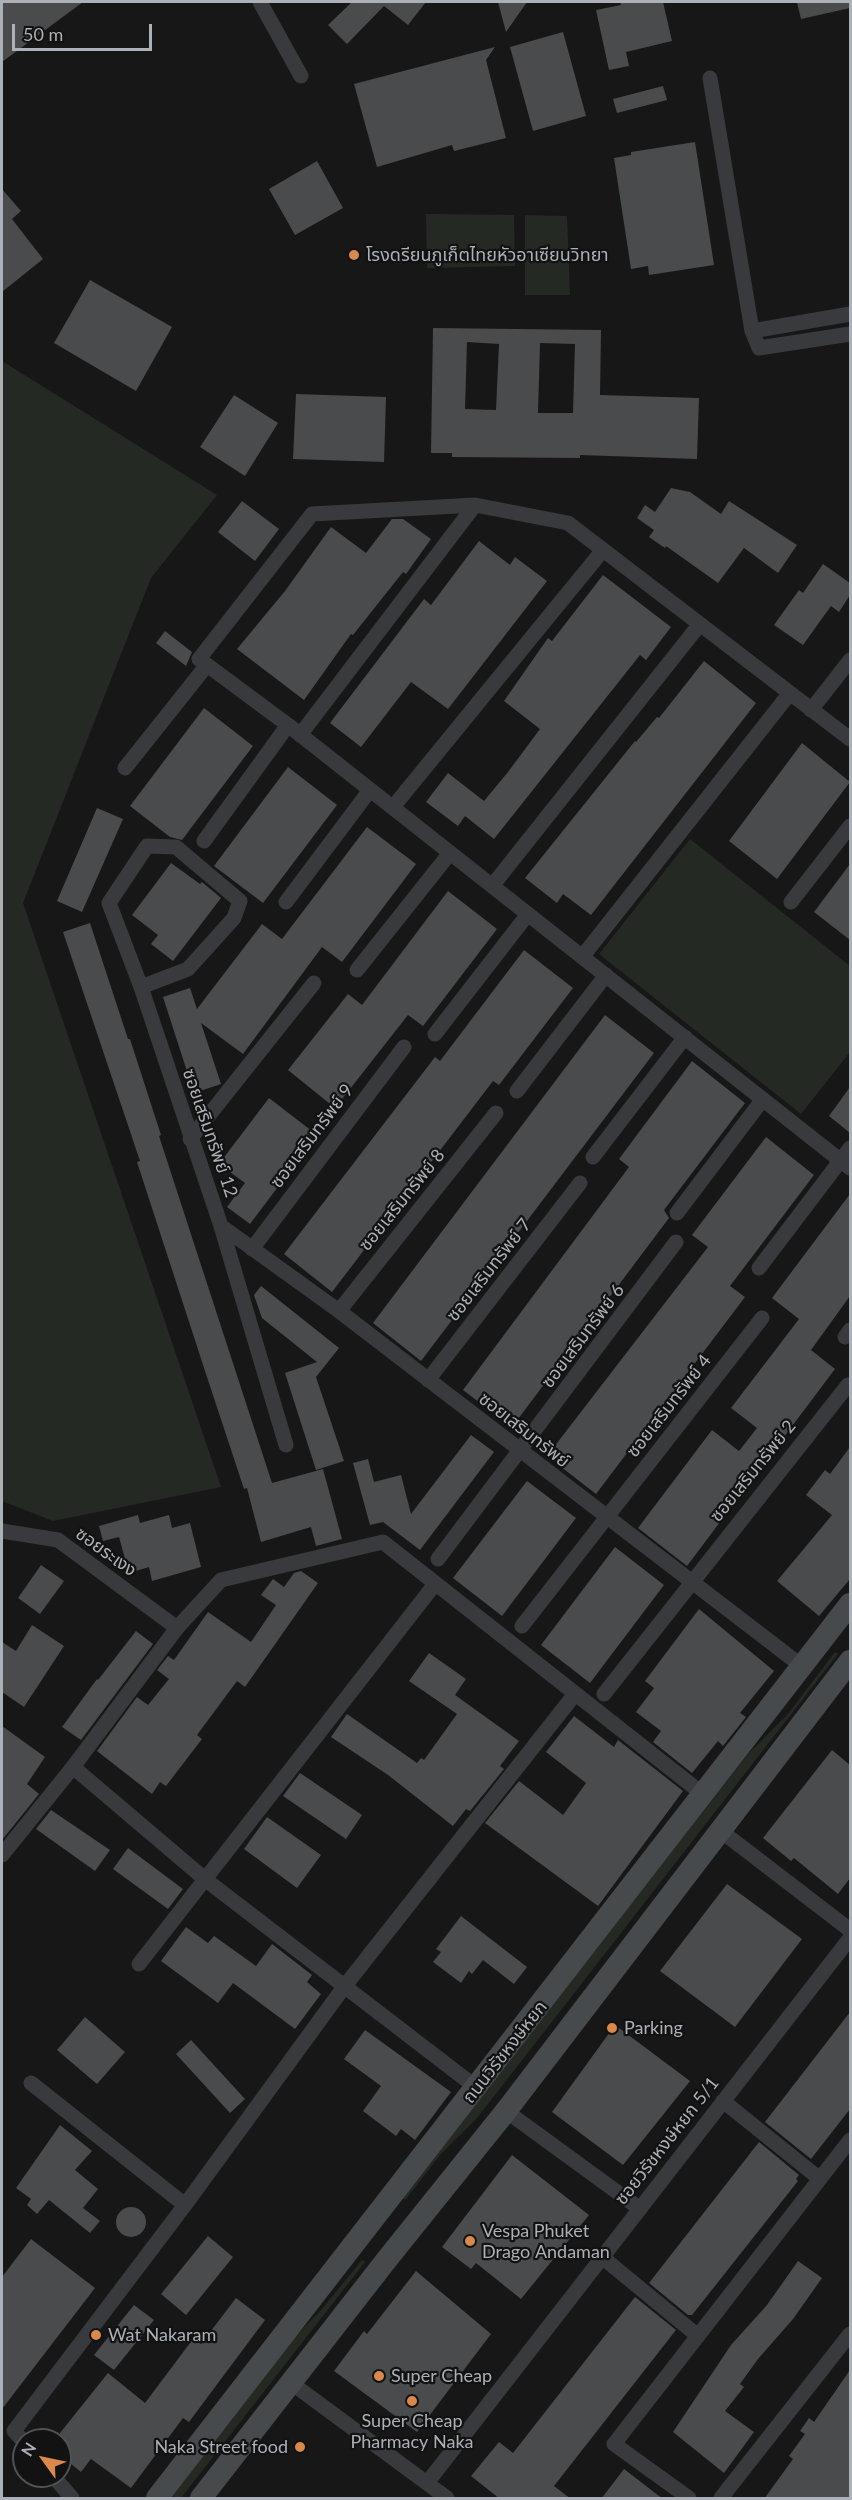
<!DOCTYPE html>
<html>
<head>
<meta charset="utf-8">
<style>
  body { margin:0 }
  #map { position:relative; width:852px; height:2500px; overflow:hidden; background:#171718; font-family:Lato,sans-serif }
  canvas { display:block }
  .frame { position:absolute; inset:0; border:3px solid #abb1b7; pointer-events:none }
  .north { position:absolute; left:12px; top:2428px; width:60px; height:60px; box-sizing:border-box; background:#121213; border:2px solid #4f5255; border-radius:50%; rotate:303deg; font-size:16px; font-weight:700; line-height:24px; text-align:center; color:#abb1b7 }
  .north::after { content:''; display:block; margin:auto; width:21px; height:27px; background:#da894d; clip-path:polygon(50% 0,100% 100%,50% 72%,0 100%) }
  .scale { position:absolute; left:12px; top:24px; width:140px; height:27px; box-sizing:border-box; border:3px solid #abb1b7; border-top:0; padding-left:8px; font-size:18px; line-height:21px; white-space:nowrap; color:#abb1b7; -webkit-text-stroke:4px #121213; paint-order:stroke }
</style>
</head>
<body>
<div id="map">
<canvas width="852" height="2500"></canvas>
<div class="frame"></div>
<div class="north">N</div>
<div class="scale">50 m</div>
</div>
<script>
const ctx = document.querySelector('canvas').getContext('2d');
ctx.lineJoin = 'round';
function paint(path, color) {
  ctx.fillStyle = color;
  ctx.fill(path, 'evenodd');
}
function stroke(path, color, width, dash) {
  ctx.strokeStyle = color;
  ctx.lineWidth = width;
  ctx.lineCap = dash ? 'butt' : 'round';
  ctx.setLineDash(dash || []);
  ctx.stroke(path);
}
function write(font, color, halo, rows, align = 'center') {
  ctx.font = font + ' Lato,"Noto Sans Thai",sans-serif';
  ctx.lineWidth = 4.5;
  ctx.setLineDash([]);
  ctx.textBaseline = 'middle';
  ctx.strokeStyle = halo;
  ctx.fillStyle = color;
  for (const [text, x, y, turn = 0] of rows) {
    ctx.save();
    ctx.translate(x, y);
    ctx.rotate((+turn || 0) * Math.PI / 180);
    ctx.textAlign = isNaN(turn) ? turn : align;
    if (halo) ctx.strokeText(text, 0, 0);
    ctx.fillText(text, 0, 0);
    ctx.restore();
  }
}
paint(new Path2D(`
  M426,214L514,215L515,266L427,268Z
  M525,215L567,216L570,295H525Z
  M2,361L217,495L151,578L23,903L221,1487L53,1521L2,1501Z
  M690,839L850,966V1052L801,1114L599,954Z
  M835,1652L838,1654L477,2118L440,2155L405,2200L402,2197L749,1753L788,1714Z
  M362,2260L365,2262L181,2498H168L290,2342L322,2309Z`), '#242a23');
paint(new Path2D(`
  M2,2H83L2,62Z
  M352,2H426L408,25L384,6L347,44L328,25Z
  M498,2H527L506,32Z
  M620,2H663L672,41L626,52L629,66L609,70L596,10L621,5Z
  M797,2H850V8L801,19Z
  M563,32L586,116L533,131L510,47Z
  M495,47L486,60L506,138L454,151L452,145L377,167L354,84Z
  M663,86L667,100L617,113L613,99Z
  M695,142L714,265L649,275L648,266L631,269L614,158L631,155V152Z
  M317,161L343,208L295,235L269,189Z
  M2,189L21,211L12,219L43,259L2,292Z
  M90,280L172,327L136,391L54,343Z
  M433,328L601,330L600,395L699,398L697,459L580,455V458L452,457V453H431ZM467,342L499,344L496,410L465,409ZM540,343L575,344L573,413H538Z
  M296,394L386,397L384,462L293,459Z
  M234,395L278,423L245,476L200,447Z
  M671,488L690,492L721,514L729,501L797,545L778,573L744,548L718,583L666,546L665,548L649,537L654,530L637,518L645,505L655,512Z
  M242,501L279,529L255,561L218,532Z
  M392,519H403L431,539L406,574L403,572L353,635L351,634L304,700L237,649L285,591L331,527L366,553Z
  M479,541L510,565L515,557L547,581L448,709L411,682L361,747L330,723L424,599L431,605Z
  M823,564L850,583V595L839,612L831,606L803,645L774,625L799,590L803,593Z
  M603,575L671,627L646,660L640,655L494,839L465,816L458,826L426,802L448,773L484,801L508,772L540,729L504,701L548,638L552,641Z
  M165,631L192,652L186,666L156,643Z
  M704,661L756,703L591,915L563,894L557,903L525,878L635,741L636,742L657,717L659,718Z
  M204,708L253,746L182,840L170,837L130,806Z
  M802,743L850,782L777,879L729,841Z
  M288,767L337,805L263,903L214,866Z
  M97,808L123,819L82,912L57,901Z
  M367,827L416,864L342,962L322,947L243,1054L201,1023L221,1084L194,1093L163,997L190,988L197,1009L262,924L282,939Z
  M171,863L200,884L202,882L221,898L173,961L151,944L158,935L132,915Z
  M850,864V940L814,912Z
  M448,891L497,929L423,1026L408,1015L335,1108L288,1070L348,994L362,1005Z
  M90,923L128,1039H130L161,1135L159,1136L272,1483L323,1469L342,1539L316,1546L311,1527L261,1542L247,1488L244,1489L206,1374L137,1162L140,1161L63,932Z
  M524,950L573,988L499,1085L493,1081L332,1292L284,1254L435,1057L440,1061Z
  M605,1015L654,1053L421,1361L373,1323Z
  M692,1061L745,1103L664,1210L669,1218L512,1427L463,1390L629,1167L619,1159Z
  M850,1087V1133L829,1116Z
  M269,1098L317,1135L250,1224L227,1207L245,1183L219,1164Z
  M766,1137L814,1175L730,1286L745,1297L596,1494L547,1456L708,1247L692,1235Z
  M850,1194V1296L811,1350L835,1369L687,1566L638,1528L712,1430L739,1451L757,1428L731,1408L799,1319L772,1298Z
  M261,1286L339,1348L316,1377L344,1461L316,1470L285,1373L317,1362L262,1318L254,1295Z
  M471,1435L494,1452L420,1550L383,1522L370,1525L353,1463L368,1459L374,1482L401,1475L411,1514Z
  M850,1447V1579L819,1616L777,1581L832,1515L806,1495L825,1470L830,1474Z
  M527,1481L576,1518L502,1616L453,1578Z
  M138,1515L140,1523L169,1515L172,1528L190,1523L201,1567L152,1581L149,1567L129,1573L119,1537L103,1541L99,1526Z
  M615,1547L664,1585L590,1683L541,1645Z
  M41,1565L64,1581L40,1614L18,1598Z
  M301,1571L318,1583L245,1687L237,1681L197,1735L202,1739L166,1786L160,1782L152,1794L97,1751L137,1697L148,1705L169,1679L157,1670L168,1656L174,1660L208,1612L251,1642L276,1605L261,1595L273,1579L284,1587L294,1573Z
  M699,1609L774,1671L740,1713L746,1717L723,1746L718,1741L692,1773L653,1742L661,1731L636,1712L654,1688L645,1681Z
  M32,1625L64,1646L24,1707L2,1692V1642L16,1651Z
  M136,1631L153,1644L81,1740L62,1727L97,1679L98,1680Z
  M429,1653L466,1679L455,1695L519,1741L500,1766L504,1769L470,1811L466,1809L453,1826L388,1775L331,1737L347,1714L417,1763L421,1758L424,1760L457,1714L409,1681Z
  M574,1716L614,1747L618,1740L683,1791L598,1906L485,1823L519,1781L563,1815L586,1783L546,1752Z
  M2,1726L45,1757L27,1784L39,1794L2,1840Z
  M832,1750L850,1765V1878L838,1894L794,1858L791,1861L763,1838Z
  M300,1773L362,1815L346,1839L283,1796Z
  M51,1810L110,1850L95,1871L36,1829Z
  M267,1817L321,1855L297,1888L244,1849Z
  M128,1848L183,1889L168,1909L113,1869Z
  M727,1884L802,1939L735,2027L660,1971Z
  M461,1916L527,1967L514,1984L483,1960L472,1974L469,1971L461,1983L433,1962L441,1952L436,1949Z
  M186,1927L208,1943L214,1936L256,1966L272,1944L312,1975L307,1982L321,1994L295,2029L233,1983L218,2003L161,1961Z
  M850,2012V2109L811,2159L765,2122Z
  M85,2017L125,2052L97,2084L57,2050Z
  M615,2025L690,2081L623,2165L552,2112Z
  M365,2030L451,2092L415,2140L401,2129L396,2136L363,2111L381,2086L344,2059Z
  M191,2040L245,2099L230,2113L176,2054Z
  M60,2125L92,2151L75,2170L98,2189L83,2208L100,2221L90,2233L49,2200L37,2214L27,2205L31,2199L16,2188Z
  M759,2142L799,2175L796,2179L798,2181L692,2315H688L649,2283Z
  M512,2155L589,2215L521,2299L476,2263L471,2269L442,2247Z
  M116 2222a15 15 0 1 1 30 0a15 15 0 1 1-30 0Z
  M208,2236L233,2257L186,2315L161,2294Z
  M31,2239L95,2288L2,2409V2277Z
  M798,2261L822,2278L793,2319L758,2359L740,2384L744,2387L725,2411L754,2432L724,2473L673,2432L731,2345L767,2305Z
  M416,2271L491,2334L417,2432L334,2371L364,2331L367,2334Z
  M635,2297L676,2330L554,2486L571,2499H500L471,2476L499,2442L513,2453Z
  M236,2298L265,2320L189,2422L183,2418L131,2488L91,2459L81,2472L60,2455V2433L108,2373L145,2403L193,2339L201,2344Z
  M134,2305L154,2320L114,2370L94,2355Z
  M850,2370V2499H764L793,2459L789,2456L805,2434L800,2431L809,2418L814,2422Z
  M624,2469L663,2499H601Z`), '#494b4d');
stroke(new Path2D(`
  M260,2L301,76
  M710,78L752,331L759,348L850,334
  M752,331L850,314
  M811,710L850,660
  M300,735L475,505
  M850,739L568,523L475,505L312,514L199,659L288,725L850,1168
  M125,768L207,665
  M393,807L603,550
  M204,841L288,725
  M492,886L700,624
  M286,902L370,790
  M791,902L850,826
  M582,957L790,693
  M357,970L450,853
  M141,987L188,969L234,918L240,901L176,847L147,846L109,903L141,987L221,1226L286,1445
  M435,1034L528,914
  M517,1091L606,975
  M190,1139L314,983
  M593,1157L685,1037
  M677,1213L763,1099
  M221,1226L339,1311L803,1667
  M252,1249L404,1047
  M759,1268L850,1148
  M339,1311L496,1113
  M845,1337L850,1330
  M428,1380L580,1183
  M2,1531L58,1540L177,1628
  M438,1559L676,1242
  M522,1626L762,1318
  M604,1694L848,1385
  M73,1767L206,1880L477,2088
  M721,1831L850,1930
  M2,1855L73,1767L177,1628L221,1580L383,1542L704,1795
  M139,1964L435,1584
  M31,2083L185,2205
  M723,2101L820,2179
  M506,2111L639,2208
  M602,2257L698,2336
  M290,2382L447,2498
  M24,2442L14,2431L185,2205L344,1987L575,1694
  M53,2476L72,2498
  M427,2483L850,1938
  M689,2498L614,2444L850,2140
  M721,2498L850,2334`), '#383a3d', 15);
stroke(new Path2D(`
  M157,2498L850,1604
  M201,2498L388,2258L506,2111L850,1661`), '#474a4d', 22);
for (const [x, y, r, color] of [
  [354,255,6,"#da894d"],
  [612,2028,6,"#da894d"],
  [470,2241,6,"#da894d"],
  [96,2335,6,"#da894d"],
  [379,2376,6,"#da894d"],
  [412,2401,6,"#da894d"],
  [300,2447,6,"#da894d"]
]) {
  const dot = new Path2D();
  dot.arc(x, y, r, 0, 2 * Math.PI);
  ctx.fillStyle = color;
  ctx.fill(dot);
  stroke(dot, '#121213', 2);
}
write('18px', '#abb1b7', '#121213', [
  ["โรงดรียนภูเก็ตไทยหัวอาเซียนวิทยา",366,255],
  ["Parking",624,2028],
  ["Vespa Phuket",482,2231],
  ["Drago Andaman",482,2252],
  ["Wat Nakaram",108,2335],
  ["Super Cheap",391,2376],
  ["Super Cheap",412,2421,"center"],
  ["Pharmacy Naka",412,2442,"center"],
  ["Naka Street food",288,2447,"right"]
], 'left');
write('18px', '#abb1b7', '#121213', [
  ["ซอยเสริมทรัพย์ 12",210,1133,71],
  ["ซอยเสริมทรัพย์ 9",312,1136,-53],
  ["ซอยเสริมทรัพย์ 8",402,1200,-51],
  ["ซอยเสริมทรัพย์ 7",489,1270,-52],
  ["ซอยเสริมทรัพย์ 6",583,1336,-53],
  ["ซอยเสริมทรัพย์ 4",669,1406,-52],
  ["ซอยเสริมทรัพย์",524,1430,38],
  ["ซอยเสริมทรัพย์ 2",753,1471,-51],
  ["ซอยระเงง",106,1552,36],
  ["ถนนวิรัชหงษ์หยก",505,2052,-52],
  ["ซอยวิรัชหงษ์หยก 5/1",667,2141,-52]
]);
</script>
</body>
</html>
